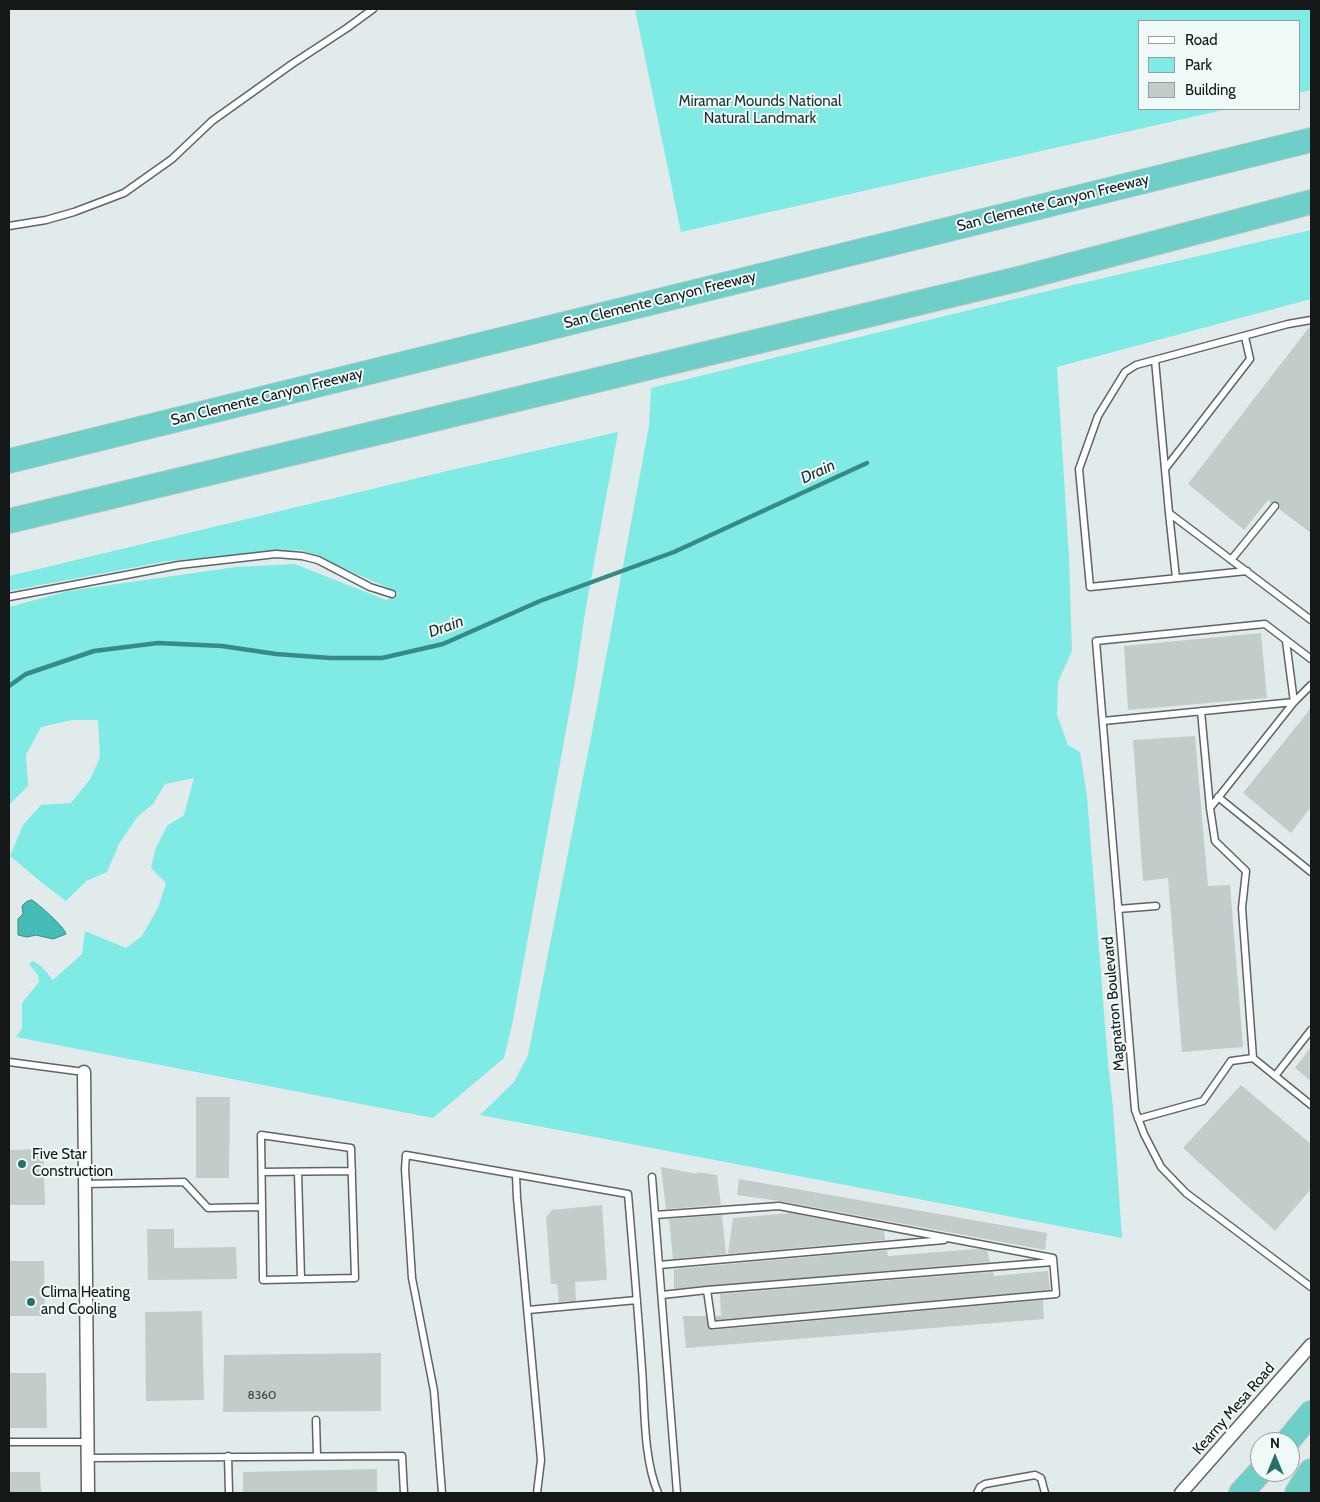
<!DOCTYPE html>
<html>
<head>
<meta charset="utf-8">
<style>
  body { margin:0 }
  #map { position:relative; width:1320px; height:1502px; overflow:hidden; background:#e1ebeb; font-family:Cabin,sans-serif }
  canvas { display:block }
  .frame { position:absolute; inset:0; border:10px solid #141818; pointer-events:none }
  .legend { position:absolute; left:1138px; top:20px; width:162px; height:90px; box-sizing:border-box; background:#eef9f8; border:1px solid #979f9e; margin:0; padding:6px 9px; list-style:none; font-size:15px; color:#141818 }
  .legend li { display:flex; align-items:center; gap:10px; height:25px }
  .legend b { width:25px; border:1px solid #979f9e }
  .north { position:absolute; left:1250px; top:1432px; width:50px; height:50px; box-sizing:border-box; background:#eef9f8; border:1px solid #979f9e; border-radius:50%; rotate:0deg; font-size:14px; font-weight:700; line-height:20px; text-align:center; color:#141818 }
  .north::after { content:''; display:block; margin:auto; width:18px; height:22px; background:#27716d; clip-path:polygon(50% 0,100% 100%,50% 72%,0 100%) }
</style>
</head>
<body>
<div id="map">
<canvas width="1320" height="1502"></canvas>
<div class="frame"></div>
<ul class="legend">
<li><b style="height:6px;background:#fff"></b>Road</li>
<li><b style="height:14px;background:#80eae4"></b>Park</li>
<li><b style="height:14px;background:#c2cccb"></b>Building</li>
</ul>
<div class="north">N</div>
</div>
<script>
const ctx = document.querySelector('canvas').getContext('2d');
ctx.lineJoin = 'round';
function paint(path, color) {
  ctx.fillStyle = color;
  ctx.fill(path, 'evenodd');
}
function stroke(path, color, width, dash) {
  ctx.strokeStyle = color;
  ctx.lineWidth = width;
  ctx.lineCap = dash ? 'butt' : 'round';
  ctx.setLineDash(dash || []);
  ctx.stroke(path);
}
function write(font, color, halo, rows, align = 'center') {
  ctx.font = font + ' Cabin,sans-serif';
  ctx.lineWidth = 4;
  ctx.setLineDash([]);
  ctx.textBaseline = 'middle';
  ctx.strokeStyle = halo;
  ctx.fillStyle = color;
  for (const [text, x, y, turn = 0] of rows) {
    ctx.save();
    ctx.translate(x, y);
    ctx.rotate((+turn || 0) * Math.PI / 180);
    ctx.textAlign = isNaN(turn) ? turn : align;
    if (halo) ctx.strokeText(text, 0, 0);
    ctx.fillText(text, 0, 0);
    ctx.restore();
  }
}
paint(new Path2D(`
  M635,9H1311V90L1299,93V21H1139V109H1228L681,232Z
  M1311,230V299L1057,367L1069,557L1072,651L1058,682L1057,715L1068,745L1080,752L1087,796L1108,1063L1113,1107L1122,1238L480,1115L514,1082L528,1055L594,722L649,426L651,388L1039,293Z
  M618,432L585,613L575,681L512,1025L504,1058L433,1118L16,1037L22,1029V1003L39,982L38,975L29,964L33,961L41,966L53,980L82,954L85,931L126,948L142,936L158,908L166,883L151,868L155,850L167,826L184,815L194,778L165,784L153,804L138,816L119,844L107,872L86,881L66,901L41,882L10,856L23,825L41,805L71,803L91,778L100,757L98,720H72L41,727L26,755L28,786L9,805V607L68,591L236,567L295,564L386,600L399,594L384,586L301,550L168,561L9,591V576L443,472Z`), '#80eae4');
const water = new Path2D(`
  M32,900C38,904 64,926 66,934L53,939L36,935L27,937L18,935V919L23,914L22,906L26,902Z`);
paint(water, '#46bcb6');
stroke(water, '#378b87', 1);
stroke(new Path2D(`
  M9,686L26,674L94,651L158,643L222,646L276,654L330,658H382L443,644L540,601L674,552L867,463`), '#378b87', 4.5);
paint(new Path2D(`
  M1311,325V533L1279,509L1280,505L1278,502L1271,503L1268,500L1244,530L1188,484Z
  M1261,633L1267,698L1128,710L1124,646Z
  M1311,708V807L1291,833L1243,793Z
  M1195,736L1208,886L1230,885L1243,1047L1182,1052L1168,878L1143,881L1133,740Z
  M1311,1047V1081L1295,1068Z
  M1241,1085L1311,1144V1189L1275,1231L1183,1148Z
  M196,1097H230L229,1178H196Z
  M43,1149L45,1205H9V1150Z
  M661,1167L697,1174V1172L717,1175L721,1205L666,1209Z
  M739,1179L1047,1233L1045,1250L780,1201L737,1195Z
  M602,1205L607,1280L575,1282L576,1301L559,1302L557,1284H551L546,1217L552,1210Z
  M791,1213L884,1231L885,1240L728,1254L733,1218Z
  M722,1215L726,1254L673,1259L669,1219Z
  M147,1229H174V1248L236,1247L237,1279L148,1280Z
  M976,1249L987,1250L990,1262L674,1289V1269L887,1250L888,1256Z
  M9,1261H44L45,1316H9Z
  M1048,1271L1050,1290L716,1320V1316H721L720,1294L993,1272L994,1276Z
  M1043,1300L1044,1319L686,1348L683,1316H706L708,1328L712,1330Z
  M202,1311L204,1400L146,1401L145,1312Z
  M381,1353V1411L223,1412L224,1355Z
  M9,1373H46L47,1428H9Z
  M377,1469V1493H243V1472Z
  M9,1472H40L41,1493H9Z`), '#c2cccb');
const lane = new Path2D(`
  M9,226L46,220L74,212L124,193L172,159L212,121L292,64L347,28L373,9
  M1155,360L1169,513L1311,620
  M1165,469L1250,359L1245,337
  M1169,513L1176,578
  M1231,560L1275,506
  M1247,571L1090,587L1079,469L1098,416L1125,372L1136,365L1288,324L1311,320
  M9,597L179,565L276,554L302,556L318,560L370,587L392,594
  M1311,659L1265,624L1096,641L1135,1110L1144,1134L1161,1167L1186,1193L1311,1287
  M1201,711L1210,808L1215,841L1246,871L1242,908L1253,1058L1311,1105
  M1103,721L1294,702L1286,641
  M1218,797L1311,872
  M1210,808L1294,702L1311,685
  M1118,909L1156,906
  M9,1062L84,1072
  M1275,1076L1311,1030
  M1138,1119L1203,1101L1231,1061L1253,1058
  M262,1172L352,1171
  M298,1172L301,1279
  M516,1175L517,1198L541,1460L537,1493
  M652,1177L677,1493
  M85,1184L184,1182L208,1208L262,1207L263,1280L355,1278L351,1148L261,1135L262,1207
  M655,1215L779,1206L1053,1258L1056,1294L712,1325L707,1290L662,1295
  M659,1265L944,1240
  M707,1290L1053,1262
  M528,1310L637,1300
  M316,1420L317,1456
  M9,1442H87
  M228,1456L229,1493
  M88,1458L402,1456L404,1493
  M442,1493L434,1391L412,1278L405,1169L406,1155L628,1194C633,1253 638,1311 642,1369C645,1408 643,1457 658,1493
  M977,1493L980,1487L985,1484L1035,1475L1041,1478L1045,1493`);
const street = new Path2D(`
  M84,1072L88,1493
  M1181,1493L1311,1345`);
const highway = new Path2D(`
  M9,461L1311,140
  M9,521L1018,279L1311,202
  M1287,1442L1311,1413
  M1241,1493L1260,1472
  M1297,1493L1311,1471`);
stroke(lane, '#5d6665', 9);
stroke(street, '#5d6665', 15);
stroke(highway, '#c7c8c8', 26);
stroke(lane, '#fff', 6);
stroke(street, '#fff', 12);
stroke(highway, '#6ecec8', 24);
for (const [x, y, r, color] of [
  [22,1164,5,"#27716d"],
  [31,1302,5,"#27716d"]
]) {
  const dot = new Path2D();
  dot.arc(x, y, r, 0, 2 * Math.PI);
  ctx.fillStyle = color;
  ctx.fill(dot);
  stroke(dot, '#eef9f8', 2);
}
write('12px', '#404545', null, [
  ["8360",262,1395]
]);
write('15px', '#1c3130', '#eef9f8', [
  ["Miramar Mounds National",760,102],
  ["Natural Landmark",760,119]
]);
write('15px', '#141818', '#eef9f8', [
  ["San Clemente Canyon Freeway",1053,203,-14],
  ["San Clemente Canyon Freeway",660,300,-14],
  ["San Clemente Canyon Freeway",267,397,-14],
  ["Magnatron Boulevard",1114,1004,-95],
  ["Kearny Mesa Road",1234,1409,-49]
]);
write('15px', '#141818', '#eef9f8', [
  ["Five Star",32,1155],
  ["Construction",32,1172],
  ["Clima Heating",41,1293],
  ["and Cooling",41,1310]
], 'left');
write('italic 16px', '#192e2d', '#eef9f8', [
  ["Drain",818,472,-25],
  ["Drain",446,627,-20]
]);
</script>
</body>
</html>
